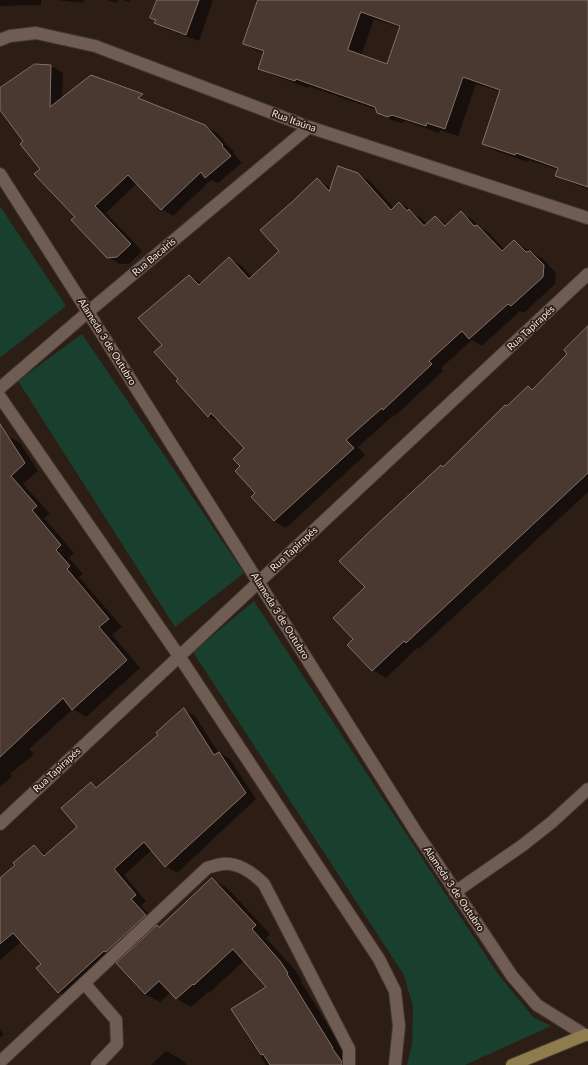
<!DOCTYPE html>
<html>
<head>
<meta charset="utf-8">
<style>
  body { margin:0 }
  canvas { display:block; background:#2c1d15 }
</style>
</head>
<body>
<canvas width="588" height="1065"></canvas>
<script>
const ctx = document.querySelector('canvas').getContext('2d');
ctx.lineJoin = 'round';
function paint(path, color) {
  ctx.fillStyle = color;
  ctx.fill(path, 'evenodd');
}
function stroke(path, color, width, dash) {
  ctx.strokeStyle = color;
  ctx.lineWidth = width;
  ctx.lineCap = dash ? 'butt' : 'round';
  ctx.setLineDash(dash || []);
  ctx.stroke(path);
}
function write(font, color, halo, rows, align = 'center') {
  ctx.font = font + ' Lato,sans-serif';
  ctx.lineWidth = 3.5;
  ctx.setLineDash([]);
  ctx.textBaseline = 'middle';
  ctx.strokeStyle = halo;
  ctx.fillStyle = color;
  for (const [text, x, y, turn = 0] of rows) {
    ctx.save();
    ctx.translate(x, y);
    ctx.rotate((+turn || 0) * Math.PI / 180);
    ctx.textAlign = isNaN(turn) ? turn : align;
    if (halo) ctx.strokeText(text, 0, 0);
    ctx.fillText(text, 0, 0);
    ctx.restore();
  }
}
paint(new Path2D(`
  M0,206L66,306L1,357L0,355Z
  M82,334L244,573L175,627L18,381Z
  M254,601L498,974L533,1017L551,1026L465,1065H407L412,1044L413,1007L404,975L193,652Z`), '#193f2e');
paint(new Path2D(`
  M0,0H41V5L0,6Z
  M57,0H84L83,3Z
  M106,0H118L117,3Z
  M122,0H130L129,2Z
  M164,0H213L199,41L168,30L156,23Z
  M255,0H588V189L569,182L556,175L558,170L529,160L528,162L496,151L483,144L501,92L476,84L458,136L440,130L439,133L405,121L401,123L391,120L378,112L377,110L308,86V88L272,75L259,68L265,53L257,51L244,44L258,2ZM374,19L401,28L388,66L361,56Z
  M51,66L63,73L62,99L205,126L217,133L234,152L233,153L242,163L218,183L211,180L173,216L162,209L137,183L106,213L142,251L129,264H120L108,257L42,169L24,141L0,109V89Z
  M357,174L370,181L394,208L400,203L412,210L415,214L421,218L427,224L435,217L448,225L461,213L473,220L481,228L489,233L505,250L514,241L543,259L556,273L555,284L524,313L520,311L482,346L472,340L441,368L443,371L395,416L394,415L358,447L365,455L286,528L274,521L241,466L246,448L221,423L208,416L179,379L163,345L189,276L202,283L229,258L241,265L252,277L280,251L317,179L331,188Z
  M588,328V492L419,649L417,648L386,678L373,670L348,645L354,639L366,587L443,467L528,387L533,390L568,354Z
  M6,435L20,443L38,471L23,484L50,514L44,518L74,553L69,558L83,574L79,577L122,627L112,635L140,668L86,717L73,709L29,749L34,754L10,774L12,776L0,787V441Z
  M184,710L195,716L218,752L230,759L256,799L177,873L166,866L152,850L124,875L146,901L141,906L156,921L70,998L59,992L42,964L22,941L0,960V880L34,846L47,854L78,827L91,783L99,788L160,735Z
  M213,880L227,888L270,934L266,938L295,970L302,981L301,982L347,1056L352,1065H266L244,1031L246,1030L267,987L245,960L209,993L208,992L191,1007L177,999L171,992L160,1002L145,994L160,928Z
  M0,1030L4,1034L0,1038Z
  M166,1051L182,1060L187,1065H151Z`), '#0007');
const building = new Path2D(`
  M157,0H199L186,35L154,23L156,20L150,18Z
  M258,0H588V187L555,176L558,168L516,153L515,155L482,144L500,90L463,77L445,129L427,123L426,126L392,115L388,117L377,113L375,107L296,79L295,81L258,69L264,51L243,44ZM361,12L400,26L387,64L348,50Z
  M35,64L51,65L50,107L91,75L143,94L138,98L205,125L223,145L222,146L231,156L205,178L201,172L161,210L128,175L95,206L131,244L117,257L107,258L71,220L75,217L34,174L40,169L20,144L23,141L0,110V88Z
  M338,166L358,173L391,210L399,202L407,211L409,209L424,226L435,216L445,226L461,211L474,226L477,225L502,251L514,240L526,252L530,251L544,265L543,277L511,306L508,304L469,339L462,331L429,361L432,364L383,410L382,408L346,440L354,448L274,521L251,497L255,493L235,471L240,466L233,459L244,448L211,413L208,417L176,381L178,379L154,352L162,345L138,318L189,275L199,285L229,257L249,279L279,251L260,230L292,202L317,178L329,191Z
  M588,326V473L406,643L404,641L372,671L347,645L353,639L333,618L365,587L339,561L384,518L441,465L443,467L505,405L507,406L528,386L532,390L567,354L564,350Z
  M0,424L25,463L11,476L37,506L32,510L61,545L56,550L70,566L67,569L109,619L99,627L127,660L72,710L63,698L0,757Z
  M184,708L214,755L219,752L246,793L165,867L144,842L114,869L136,895L131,899L146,915L106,952L104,951L58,993L36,968L41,964L13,933L0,944V878L15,865L13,863L34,845L44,856L77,827L61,808L91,782L96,788L158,735L156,733Z
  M212,878L256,925L252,929L280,961L288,973L287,974L333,1048H332L342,1062V1065H270L263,1054L261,1055L231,1009L266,987L233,949L194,985L193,984L176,999L159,981L145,994L116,963L157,925L159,927Z`);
paint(building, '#4a3931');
stroke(building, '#837067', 1);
const minor = new Path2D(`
  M0,40L10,36L36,33L95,46L309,127L588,218
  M0,174L88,312L416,832L512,976L537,1005L585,1035
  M0,388L88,312L309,127
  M0,397L179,656L379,959L395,991L399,1026L395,1065
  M0,824L588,274
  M455,892L523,845L552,822L588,789
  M84,983L116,1020L117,1044L97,1065
  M0,1062L207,868C212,866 217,865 222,864C239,862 253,873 264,884L349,1049V1065`);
const major = new Path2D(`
  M512,1065L585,1035H588`);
stroke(minor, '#443733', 14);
stroke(major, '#443733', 14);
stroke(minor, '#6f5c53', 12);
stroke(major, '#8f7c4d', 12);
write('10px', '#ece1db', '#2c1d15', [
  ["Rua Itaúna",294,121,20],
  ["Rua Bacairis",154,257,-40],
  ["Rua Tapirapés",531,328,-43],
  ["Alameda 3 de Outubro",107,342,58],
  ["Rua Tapirapés",294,549,-43],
  ["Alameda 3 de Outubro",280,616,58],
  ["Rua Tapirapés",57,770,-43],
  ["Alameda 3 de Outubro",454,889,56]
]);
</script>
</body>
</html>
